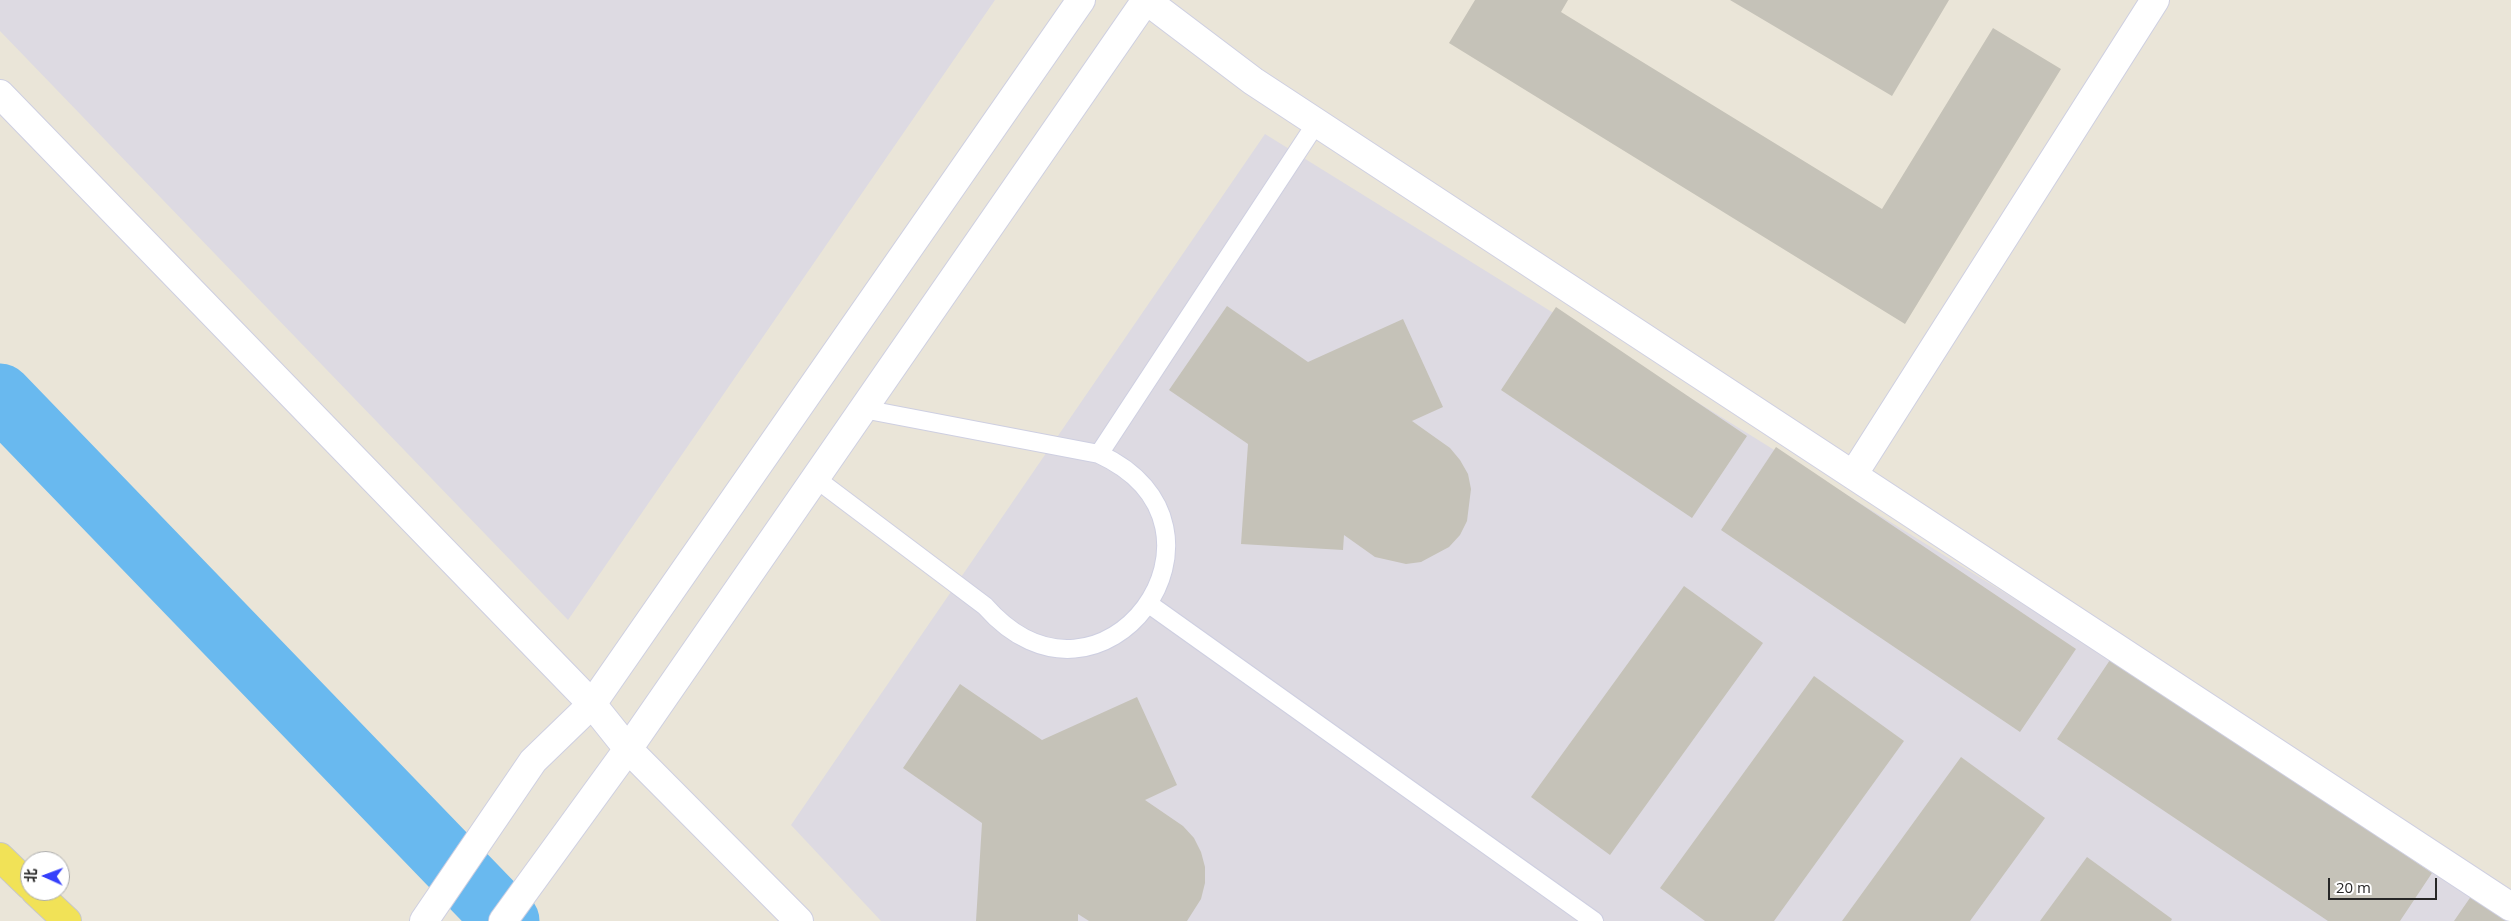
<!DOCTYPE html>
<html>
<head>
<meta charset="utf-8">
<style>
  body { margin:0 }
  #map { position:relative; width:2511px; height:921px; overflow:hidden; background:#eae5d8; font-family:"Open Sans","Noto Sans SC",sans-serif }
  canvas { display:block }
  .north { position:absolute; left:20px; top:851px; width:50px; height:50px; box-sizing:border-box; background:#fff; border:1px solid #a9a9a9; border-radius:50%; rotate:272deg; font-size:14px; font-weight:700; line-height:20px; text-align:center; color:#272727 }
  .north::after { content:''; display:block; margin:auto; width:18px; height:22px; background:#353ffb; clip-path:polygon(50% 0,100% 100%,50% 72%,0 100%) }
  .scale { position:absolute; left:2328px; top:878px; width:109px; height:22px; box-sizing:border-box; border:2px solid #272727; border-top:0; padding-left:6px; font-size:15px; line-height:18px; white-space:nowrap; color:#272727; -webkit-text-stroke:4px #fff; paint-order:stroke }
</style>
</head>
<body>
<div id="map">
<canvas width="2511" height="921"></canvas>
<div class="north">北</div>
<div class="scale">20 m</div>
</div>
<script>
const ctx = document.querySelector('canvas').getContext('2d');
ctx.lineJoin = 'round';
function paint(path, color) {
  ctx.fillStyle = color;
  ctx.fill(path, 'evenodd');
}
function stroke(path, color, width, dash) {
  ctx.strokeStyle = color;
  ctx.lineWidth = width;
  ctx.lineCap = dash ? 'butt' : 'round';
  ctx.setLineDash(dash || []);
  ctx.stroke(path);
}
paint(new Path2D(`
  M0,0H995L568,620L0,31Z
  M1265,134L2511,907V921H881L791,825Z`), '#dddae2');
stroke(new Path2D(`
  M0,396L507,921`), '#69b9ef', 65);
paint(new Path2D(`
  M1475,0H1568L1561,12L1882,209L1993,28L2061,69L1905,324L1449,43Z
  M1730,0H1949L1892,96Z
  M1227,306L1308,362L1403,319L1443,407L1412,421L1450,448L1460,460L1468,474L1471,489L1467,521L1460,535L1449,547L1421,562L1406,564L1375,557L1344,535L1343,550L1241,544L1248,444L1169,390Z
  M1556,307L1747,436L1692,518L1501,390Z
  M1776,447L2076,649L2020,732L1721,530Z
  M1684,586L1763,643L1610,855L1531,797Z
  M2112,657L2432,873L2400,921H2328L2057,739Z
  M1814,676L1904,741L1774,921H1705L1660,888Z
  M960,684L1042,740L1137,697L1177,785L1145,800L1183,826L1194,838L1201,852L1205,867V883L1201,899L1187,921H1089L1078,914V921H976L982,823L903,768Z
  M1961,757L2045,818L1970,921H1842Z
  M2087,857L2172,919L2171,921H2040Z
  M2474,892L2511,916V921H2454Z`), '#c5c2b8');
const service = new Path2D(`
  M1099,454L1317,122
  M815,478L985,606C1102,739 1257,527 1099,454L863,409
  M1149,604L1594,921`);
const minor = new Path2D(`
  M1146,0L1253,81L2511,907
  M1853,475L2155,0`);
const tertiary = new Path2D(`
  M0,94L592,704L628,749L799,921`);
const secondary = new Path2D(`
  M424,921L533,761L592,704L1081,0
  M503,921L628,749L1146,0`);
const primary = new Path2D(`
  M0,857L30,886
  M35,891L67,921`);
stroke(service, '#cecfe1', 20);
stroke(minor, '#cecfe1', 30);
stroke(tertiary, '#cecfe1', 30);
stroke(secondary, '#cecfe1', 30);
stroke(primary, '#c7c7c7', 30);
stroke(service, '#fff', 18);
stroke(minor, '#fff', 28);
stroke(tertiary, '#fff', 28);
stroke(secondary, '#fff', 28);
stroke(primary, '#f1e257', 28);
</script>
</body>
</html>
